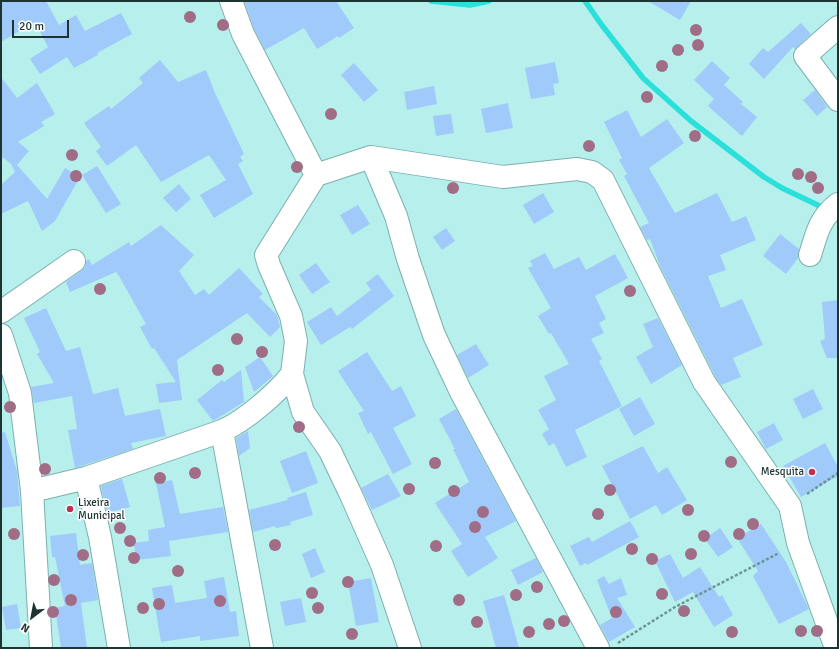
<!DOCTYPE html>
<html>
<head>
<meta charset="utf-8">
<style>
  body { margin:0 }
  #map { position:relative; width:839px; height:649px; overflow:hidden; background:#b6efec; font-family:Signika,sans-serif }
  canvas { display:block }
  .frame { position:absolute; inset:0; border:2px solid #1d3433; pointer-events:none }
  .north { position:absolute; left:12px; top:597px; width:40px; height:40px; -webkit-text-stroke:3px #fff; paint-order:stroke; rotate:212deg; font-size:11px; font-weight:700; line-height:16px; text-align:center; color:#1d3433 }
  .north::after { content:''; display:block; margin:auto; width:14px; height:18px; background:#1d3433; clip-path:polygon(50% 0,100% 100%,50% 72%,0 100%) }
  .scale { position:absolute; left:12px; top:20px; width:57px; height:18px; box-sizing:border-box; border:2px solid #1d3433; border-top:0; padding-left:5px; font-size:12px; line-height:14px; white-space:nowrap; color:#1d3433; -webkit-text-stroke:3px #fff; paint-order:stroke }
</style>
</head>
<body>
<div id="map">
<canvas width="839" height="649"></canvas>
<div class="frame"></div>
<div class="north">N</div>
<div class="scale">20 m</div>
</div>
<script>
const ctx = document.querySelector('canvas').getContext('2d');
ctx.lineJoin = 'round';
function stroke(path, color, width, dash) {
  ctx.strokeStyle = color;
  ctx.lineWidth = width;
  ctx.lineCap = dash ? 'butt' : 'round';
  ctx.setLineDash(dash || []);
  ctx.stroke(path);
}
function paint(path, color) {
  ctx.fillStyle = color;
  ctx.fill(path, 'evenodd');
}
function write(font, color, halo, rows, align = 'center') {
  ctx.font = font + ' Signika,sans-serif';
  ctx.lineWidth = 3;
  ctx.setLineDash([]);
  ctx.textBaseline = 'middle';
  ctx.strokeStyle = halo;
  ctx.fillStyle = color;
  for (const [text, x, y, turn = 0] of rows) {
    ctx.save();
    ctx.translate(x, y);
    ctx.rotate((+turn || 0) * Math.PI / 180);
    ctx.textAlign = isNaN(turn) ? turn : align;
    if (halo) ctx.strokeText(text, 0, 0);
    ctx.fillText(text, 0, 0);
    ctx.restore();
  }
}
stroke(new Path2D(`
  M431,1L470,5L489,1
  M585,1L601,24L643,78L691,121L764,177L782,188L826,209`), '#2bdfda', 5.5);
paint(new Path2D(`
  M1,1H46L59,25L76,15L85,31L121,13L132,34L97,53L98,55L74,68L67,57L40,74L30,59L48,47L35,22L1,42Z
  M244,1H336L354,28L339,38L338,36L317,49L304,28L265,50L254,29Z
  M648,1H691L680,20Z
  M801,23L811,34L795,49L793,47L764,79L749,64L763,48L768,52Z
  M160,60L178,82L206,70L215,93L244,154L240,157L243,161L238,164L253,194L214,218L200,195L226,180L209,155L161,182L136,145L107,166L96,151L101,147L84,123L109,106L111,109L143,83L139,78Z
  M712,61L730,78L724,85L743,102L741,104L757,117L742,136L708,106L714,99L694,80Z
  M555,62L559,83L553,84L555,95L531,99L525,68Z
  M354,63L378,90L364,102L341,75Z
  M1,77L17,98L37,83L55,114L41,122L44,126L18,142L29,151L17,165L47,199L65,168L80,177L55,221L42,231L28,201L1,214V185L15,172L11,164L1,156Z
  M434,86L437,104L407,110L404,92Z
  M815,90L827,107L817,116L803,100Z
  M508,103L513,128L486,133L481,109Z
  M627,110L641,137L667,119L684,143L649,168L675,213L717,193L732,222L746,216L756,240L720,255L726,270L708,276L721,308L742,299L763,345L733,358L741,377L721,385L715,376L660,266L650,239L647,240L640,227L649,223L624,176L627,174L619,160L622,158L604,122Z
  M451,114L454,133L436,136L433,116Z
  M97,166L121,204L106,213L82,175Z
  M179,184L191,199L176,212L163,198Z
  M543,193L554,212L534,224L523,205Z
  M358,205L370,224L352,235L340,215Z
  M161,225L194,255L179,271L195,295L204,289L209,295L239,268L263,294L259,297L277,315L280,327L270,337L247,313L177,360L182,400L159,403L156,384L176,382L154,348L152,349L140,327L146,324L119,276L116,272L70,292L66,282L81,271L85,267L86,261L89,259L92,265L129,242L131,246Z
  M446,228L455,241L442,250L433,237Z
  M780,234L799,249L798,258L786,274L763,256Z
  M545,253L554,269L579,257L586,270L615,254L628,278L595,296L606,319L599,323L604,333L591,339L602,359L599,361L622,406L575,430L587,457L566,467L554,443L549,446L542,434L549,429L538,410L556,400L544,376L569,364L551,333L549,334L538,316L551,308L528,268L533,266L530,261Z
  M316,263L330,282L312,294L299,275Z
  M378,274L394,296L352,329L350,327L321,345L307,322L331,307L337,316L371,290L366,283Z
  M838,300V358H827L820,341L825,339L822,302Z
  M46,308L66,351L80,347L93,394L118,388L125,416L160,409L166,436L131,443L133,449L75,468L68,430L77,429L72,396L34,403L31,387L54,383L37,354L40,352L24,318Z
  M658,318L682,365L651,384L636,357L653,347L643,324Z
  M476,344L489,365L468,378L457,355Z
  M367,352L392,391L401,386L416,416L393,428L412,464L393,474L371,432L368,434L358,413L364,411L338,371Z
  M260,357L273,376L254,392L245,367Z
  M241,370L244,402L213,421L197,400L222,380L224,382Z
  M813,389L823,409L803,419L793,399Z
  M640,397L655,424L634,436L619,409Z
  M456,409L516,521L485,537L498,558L468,577L451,551L462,544L435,503L469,482L453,449H455L439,419Z
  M774,423L783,440L766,449L757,432Z
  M248,431L250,448L239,456L236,438Z
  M5,432L17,471L20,506L1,508V433Z
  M825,443L838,467V476L801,497L783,466Z
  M643,446L658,473L667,467L687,500L662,515L656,505L630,519L602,466Z
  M306,451L318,483L292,493L280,461Z
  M388,474L401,496L372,510L361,488Z
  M122,479L130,507L107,513L101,486Z
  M172,480L180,514L223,507L228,532L169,541L171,556L136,560L134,543L149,541L148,530L165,527L156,483Z
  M306,492L313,515L290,522L291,525L276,528L275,526L253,532L249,510L288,500L287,498Z
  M630,521L639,537L587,565L586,563L580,566L570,546L589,537L592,542Z
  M761,524L786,562L809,609L779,624L753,576L758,571L737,538Z
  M720,528L733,547L718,557L705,539Z
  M76,533L80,565L92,563L98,600L81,603L87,648H61L55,608L65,606L55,557H52L50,536Z
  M315,548L325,572L311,578L302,554Z
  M670,554L683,578L700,567L719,597L722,595L733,615L714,627L693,592L675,602L655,561Z
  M536,558L543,572L518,585L511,570Z
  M604,576L609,584L621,578L627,595L617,598L635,627L609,642L600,625L612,618L597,580Z
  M224,577L230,612L236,611L239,636L200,641V636L161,642L152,588L172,585L175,603L207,598L204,581Z
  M371,578L379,622L356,626L348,582Z
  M504,595L510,615L519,648H496L483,601Z
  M301,598L306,622L285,626L280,602Z
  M17,604L21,628L6,630L2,607Z`), '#a0caf9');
const minor = new Path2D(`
  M231,1L243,34L316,175
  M838,27L805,56L838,100
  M371,157L396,216L408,259L434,335L461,392L598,648
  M810,255C817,233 819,219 838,204
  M1,312L74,261
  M1,335L20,393L32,491L41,648
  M222,431L262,648
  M86,478L100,537L119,648
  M32,491L86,478L222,431C246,420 276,394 292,374
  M410,648L382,565L351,495L330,451L303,412L292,374L296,341L291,316L269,265L266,255L316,175L371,157L503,177L577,169L592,172L603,180L704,382L790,506L798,543L836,648`);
stroke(minor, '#7ab1ae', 24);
stroke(new Path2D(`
  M807,494L838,473
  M618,643L675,607L779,553`), '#6c9593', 2.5, [3, 2]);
stroke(minor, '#fff', 22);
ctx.fillStyle = '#a06c86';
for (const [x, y] of [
  [190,17],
  [223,25],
  [696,30],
  [698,45],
  [678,50],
  [662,66],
  [647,97],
  [331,114],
  [695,136],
  [589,146],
  [72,155],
  [297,167],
  [798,174],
  [76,176],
  [811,177],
  [453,188],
  [818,188],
  [100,289],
  [630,291],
  [237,339],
  [262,352],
  [218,370],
  [10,407],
  [299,427],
  [731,462],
  [435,463],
  [45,469],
  [195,473],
  [160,478],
  [409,489],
  [610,490],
  [454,491],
  [688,510],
  [483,512],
  [598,514],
  [753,524],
  [475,527],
  [120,528],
  [14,534],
  [739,534],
  [704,536],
  [130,541],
  [275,545],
  [436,546],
  [632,549],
  [691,554],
  [83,555],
  [134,558],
  [652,559],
  [178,571],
  [54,580],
  [348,582],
  [537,587],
  [312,593],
  [662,594],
  [516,595],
  [71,600],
  [459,600],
  [220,601],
  [159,604],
  [143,608],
  [318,608],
  [684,611],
  [53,612],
  [616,612],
  [564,621],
  [477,622],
  [549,624],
  [801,631],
  [817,631],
  [529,632],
  [732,632],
  [352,634]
]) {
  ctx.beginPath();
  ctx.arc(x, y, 6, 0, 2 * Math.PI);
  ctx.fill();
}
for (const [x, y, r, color] of [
  [812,472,4,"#c03053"],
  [70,509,4,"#c03053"]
]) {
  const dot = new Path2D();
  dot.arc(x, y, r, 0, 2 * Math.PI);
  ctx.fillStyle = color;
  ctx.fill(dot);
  stroke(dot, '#fff', 1.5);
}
write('11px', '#1d3433', '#fff', [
  ["Mesquita",804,472],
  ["Lixeira",78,503,"left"],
  ["Municipal",78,516,"left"]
], 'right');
</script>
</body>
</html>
